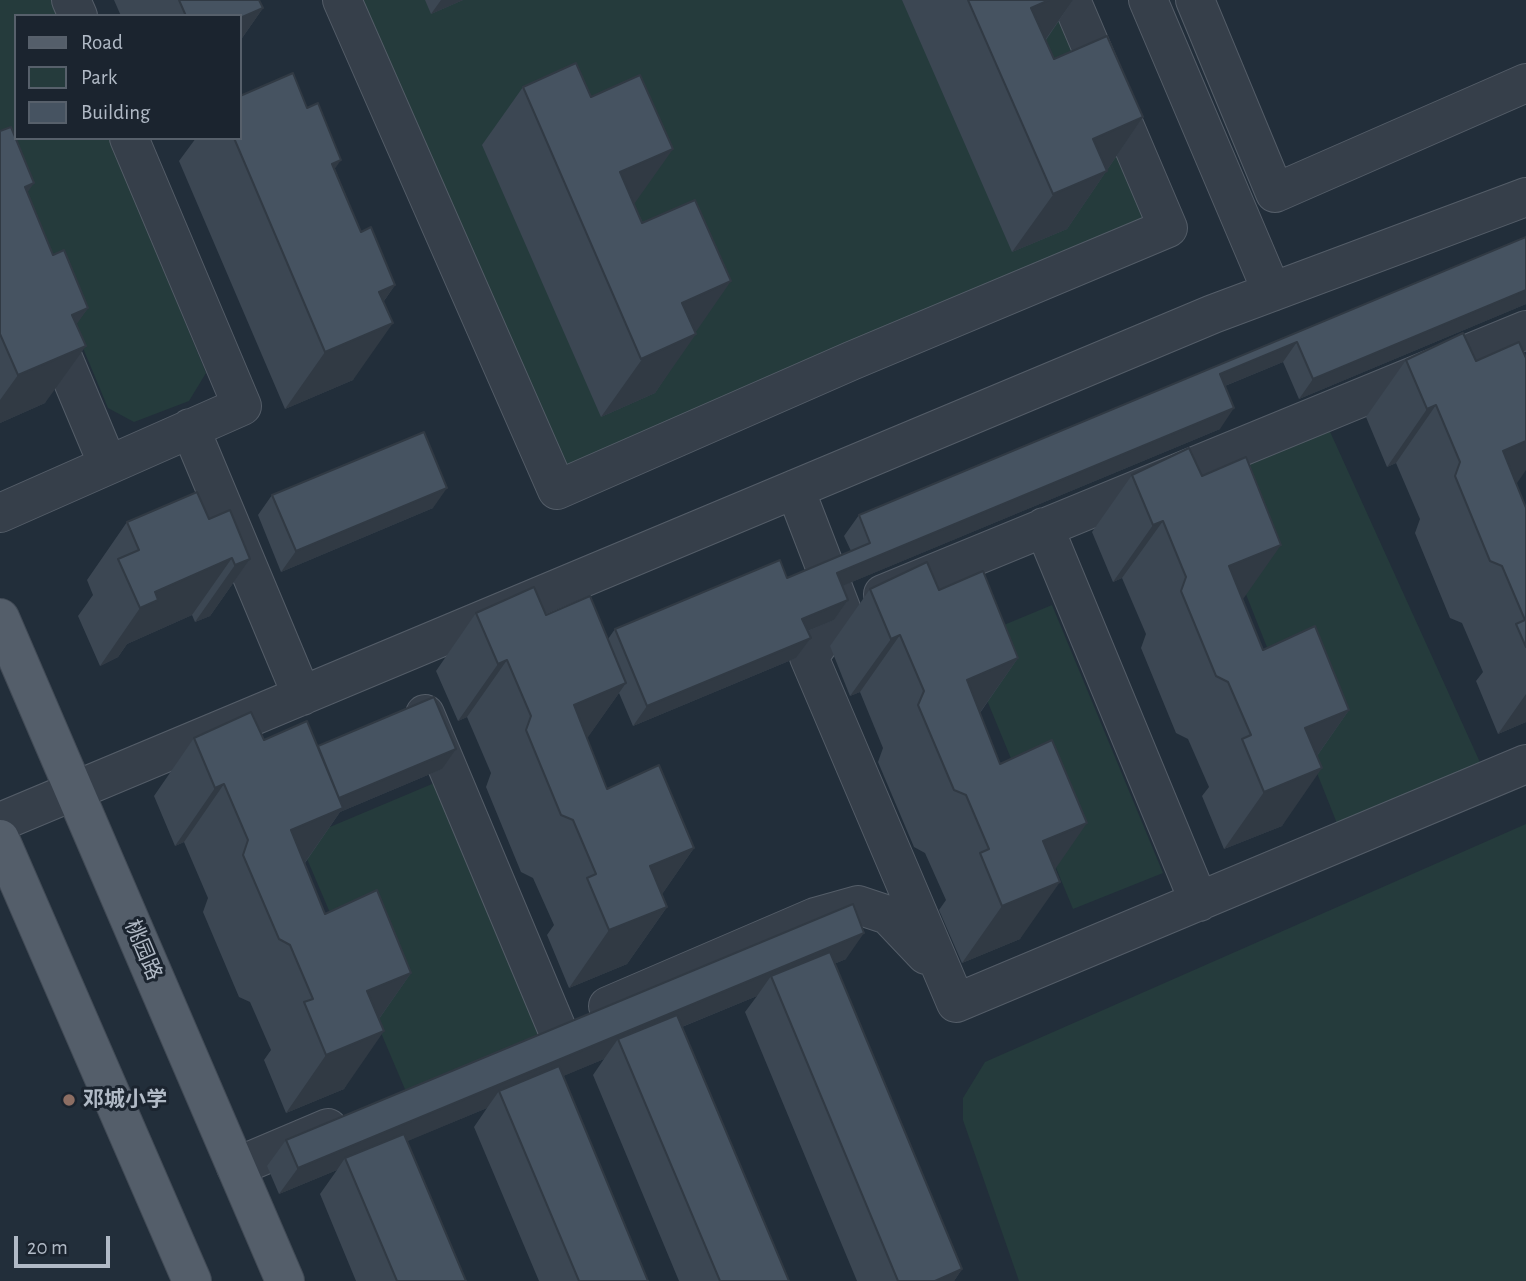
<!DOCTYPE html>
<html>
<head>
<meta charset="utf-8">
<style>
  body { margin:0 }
  #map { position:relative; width:1526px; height:1281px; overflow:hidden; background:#222e3a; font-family:"Alegreya Sans",sans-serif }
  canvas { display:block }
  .legend { position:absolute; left:14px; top:14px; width:228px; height:126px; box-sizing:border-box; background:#1b242f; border:2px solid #57606b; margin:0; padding:9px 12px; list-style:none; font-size:21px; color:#b1bac6 }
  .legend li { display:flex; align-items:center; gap:14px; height:35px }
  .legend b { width:35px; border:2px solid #57606b }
  .scale { position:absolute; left:14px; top:1236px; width:96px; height:32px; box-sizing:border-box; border:4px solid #b1bac6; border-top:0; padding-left:9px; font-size:21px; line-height:24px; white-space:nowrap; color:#b1bac6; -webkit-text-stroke:5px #1b242f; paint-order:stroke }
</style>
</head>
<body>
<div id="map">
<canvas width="1526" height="1281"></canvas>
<ul class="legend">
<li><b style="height:9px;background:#545e6a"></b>Road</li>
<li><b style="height:19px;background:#253b3c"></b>Park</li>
<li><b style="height:19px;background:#465361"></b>Building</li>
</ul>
<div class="scale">20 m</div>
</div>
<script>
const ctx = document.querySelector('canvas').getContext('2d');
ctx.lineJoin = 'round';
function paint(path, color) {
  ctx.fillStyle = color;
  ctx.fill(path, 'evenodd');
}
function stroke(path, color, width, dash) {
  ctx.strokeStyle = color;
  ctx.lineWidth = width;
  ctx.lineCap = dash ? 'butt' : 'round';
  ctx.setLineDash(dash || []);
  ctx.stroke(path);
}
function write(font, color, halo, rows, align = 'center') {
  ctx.font = font + ' "Alegreya Sans","Noto Sans SC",sans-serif';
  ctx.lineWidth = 6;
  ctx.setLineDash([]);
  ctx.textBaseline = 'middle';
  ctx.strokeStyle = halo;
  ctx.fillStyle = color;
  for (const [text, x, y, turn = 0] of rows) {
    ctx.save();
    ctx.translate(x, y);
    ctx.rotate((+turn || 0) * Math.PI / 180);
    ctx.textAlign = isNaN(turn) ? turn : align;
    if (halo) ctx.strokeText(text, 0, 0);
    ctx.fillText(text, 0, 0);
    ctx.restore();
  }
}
paint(new Path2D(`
  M0,0H51L58,16H16V138H109L206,373L189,401L134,422L108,408L0,149Z
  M342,0H1071L1168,228L557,490Z
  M1322,414L1488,780L1344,841L1195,466Z
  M1052,605L1163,873L1073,909L963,642Z
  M451,776L557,1029L407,1094L299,840Z
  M1526,824V1281H1019L963,1120V1098L985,1062Z`), '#253b3c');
const minor = new Path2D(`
  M71,0L78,16
  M342,0L557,490L851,361L1168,228L1071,0
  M1148,0L1272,292
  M1195,0L1275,193L1526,83
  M48,322L108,465
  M190,428L302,696
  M795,489L842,611L809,657L956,1003L1526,764
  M0,513L242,406L129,138
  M1044,527L1199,902
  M883,594L1526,330
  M425,714L557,1029
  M0,822L1213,314L1526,197
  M608,1006L815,917L858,905L888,915L926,955
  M236,1167L328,1128`);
const major = new Path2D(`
  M0,618L285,1281
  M0,839L192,1281`);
stroke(minor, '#545d68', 40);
stroke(major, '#424b56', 40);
stroke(minor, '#363f4a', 38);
stroke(major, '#545e6a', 38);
paint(new Path2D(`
  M114,0H259L263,8L240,41V16H121Z
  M425,0H463L431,14Z
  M902,0H1073L1046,40L1054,59L1143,117L1067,229L1012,252Z
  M523,87L634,204L695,333L655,393L601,417L482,145Z
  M0,131L53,255L88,308L76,324L45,403L0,423Z
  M196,138H240L335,169L361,232L395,285L384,301L353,380L285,409L179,161Z
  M1526,237V304L1299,399L1283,362L1225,386L1220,429L842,586L848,600L834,620L808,631L811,638L796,658L633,726L619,693L587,738L607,789L694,848L662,894L667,907L627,964L569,988L547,935L554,925L533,878L521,872L486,787L491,773L467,717L458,721L436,671L476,613L546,615L608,639L615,629L787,578L851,551L844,536L859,515Z
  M1406,360L1516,484L1526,508V722L1498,734L1476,681L1483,672L1462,623L1450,618L1415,533L1420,519L1396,463L1387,467L1366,417Z
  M1132,475L1242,600L1263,650L1349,710L1317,756L1282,826L1224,849L1202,796L1209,787L1188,739L1176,733L1141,648L1146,634L1122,578L1113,582L1092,532Z
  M272,495L433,508L281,572L258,515Z
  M209,519L250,559L210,616L195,622L192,615L127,644L118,657L100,666L78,616L93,595L87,580L127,522Z
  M870,589L939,590L1018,658L980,713L1000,764L1055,869L1020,939L962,963L939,910L946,900L925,853L914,847L878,762L883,748L860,692L850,696L830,646Z
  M194,738L264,740L318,746L442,769L340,812L305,863L325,914L411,973L379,1019L344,1089L286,1113L264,1060L271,1050L250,1002L239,997L203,912L208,898L184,842L175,846L154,796Z
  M853,904L846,959L834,964L962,1269L954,1281H857L745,1012L757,996L682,1027L789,1281H679L593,1075L604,1059L563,1076L648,1281H539L474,1127L487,1108L407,1141L466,1281H356L320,1194L337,1170L279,1194L267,1166L286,1140Z`), '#3c4753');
paint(new Path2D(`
  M441,0H463L431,14Z
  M1049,0H1073L1043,43L1031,8Z
  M263,8L240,41V18Z
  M1143,117L1067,229L1012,252L1093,139Z
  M673,149L632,207L620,172Z
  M341,160L301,217L332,164Z
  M34,183L0,232L25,187Z
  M731,281L693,336L696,334L655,393L601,417L682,303Z
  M395,285L358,338L393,323L353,380L285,409L325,352L379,292Z
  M1526,290V304L1299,399L1313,379Z
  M88,308L51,361L86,346L45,403L0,423V400L18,375L72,315Z
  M1297,342L1283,362L1205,394L1220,374Z
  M1436,405L1396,463L1387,467L1427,409Z
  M1234,408L1220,429L823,594L837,573Z
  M1526,441V470L1515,486L1503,451Z
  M447,488L433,508L281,572L296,551Z
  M1163,521L1122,578L1113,582L1153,525Z
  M1281,545L1241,602L1229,566Z
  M232,558L192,615L127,644L118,657L100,666L140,608L155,592Z
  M250,559L210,616L195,622L235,565Z
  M848,600L834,620L788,639L802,619Z
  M900,635L860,692L850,696L891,639Z
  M811,638L796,658L633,726L647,706Z
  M1018,658L978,715L967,680Z
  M507,660L467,717L458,721L498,664Z
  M626,683L586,740L574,705Z
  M1526,694V722L1498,734Z
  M1349,710L1309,767L1305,728Z
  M456,749L442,769L340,812L303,865L291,830L333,801Z
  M1322,768L1282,826L1224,849L1264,792Z
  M224,784L184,842L175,846L215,788Z
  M1087,823L1047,881L1043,841Z
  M694,848L654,906L650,866Z
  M1060,882L1020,939L962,963L1002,906Z
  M667,907L627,964L569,988L609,930Z
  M864,933L846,959L776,988L771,976L757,996L623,1051L618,1039L604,1059L504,1101L499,1091L487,1108L348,1166L345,1158L337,1170L279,1194L298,1168Z
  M411,973L371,1030L367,991Z
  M384,1031L344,1089L286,1113L326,1055Z
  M962,1269L954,1281H935Z`), '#313a44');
const building = new Path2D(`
  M179,0H259L263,8L240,18V16H186Z
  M968,0H1049L1031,8L1054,59L1107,36L1143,117L1093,139L1107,171L1053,194Z
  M576,63L591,97L640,75L673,149L620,172L642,223L695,200L731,281L682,303L696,334L641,359L523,87Z
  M293,73L307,108L318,103L341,160L332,164L361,232L371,227L395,285L379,292L393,323L325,352L234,138H240V96Z
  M11,127L34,183L25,187L53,255L64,250L88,308L72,315L86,346L18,375L0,334V131Z
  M1526,237V290L1313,379L1297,342L1220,374L1234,408L837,573L848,600L802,619L811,638L647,706L615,629L780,560L787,578L870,543L859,515Z
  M1463,333L1476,361L1519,342L1526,358V441L1503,451L1526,508V647L1516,624L1525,620L1502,566L1490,561L1455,476L1460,462L1436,405L1427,409L1406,360Z
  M424,432L447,488L296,551L272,495Z
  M1189,448L1202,476L1246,457L1281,545L1229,566L1263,650L1315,626L1349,710L1305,728L1322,768L1264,792L1242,739L1251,735L1228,682L1216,676L1181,591L1186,577L1163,521L1153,525L1132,475Z
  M197,492L209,519L230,510L250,559L235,565L232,558L155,592L158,600L140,608L118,559L139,550L127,522Z
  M927,562L939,590L983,571L1018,658L967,680L1000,764L1052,740L1087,823L1043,841L1060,882L1002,906L980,853L989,849L966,795L954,790L918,705L924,691L900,635L891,639L870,589Z
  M534,587L546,615L590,596L626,683L574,705L607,789L659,765L694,848L650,866L667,907L609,930L587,878L596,874L573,820L561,815L526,730L531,716L507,660L498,664L476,613Z
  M434,697L456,749L339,798L318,746Z
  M251,712L264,740L307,721L343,808L291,830L325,914L377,890L411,973L367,991L384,1031L326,1055L304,1002L313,999L290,945L279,939L243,855L248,840L224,784L215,788L194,738Z
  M853,904L864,933L298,1168L286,1140Z
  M830,952L962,1269L935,1281H898L771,976Z
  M677,1015L789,1281H720L618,1039Z
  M559,1066L648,1281H579L499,1091Z
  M404,1134L466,1281H397L345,1158Z`);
paint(building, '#465361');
stroke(building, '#313a44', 2);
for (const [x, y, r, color] of [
  [69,1100,7,"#8d6e63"]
]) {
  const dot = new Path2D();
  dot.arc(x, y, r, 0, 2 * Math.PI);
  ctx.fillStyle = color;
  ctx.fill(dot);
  stroke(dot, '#1b242f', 2.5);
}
write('21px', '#b1bac6', '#1b242f', [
  ["桃园路",143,950,67]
]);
write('bold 21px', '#b1bac6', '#1b242f', [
  ["邓城小学",83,1100]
], 'left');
</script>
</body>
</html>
